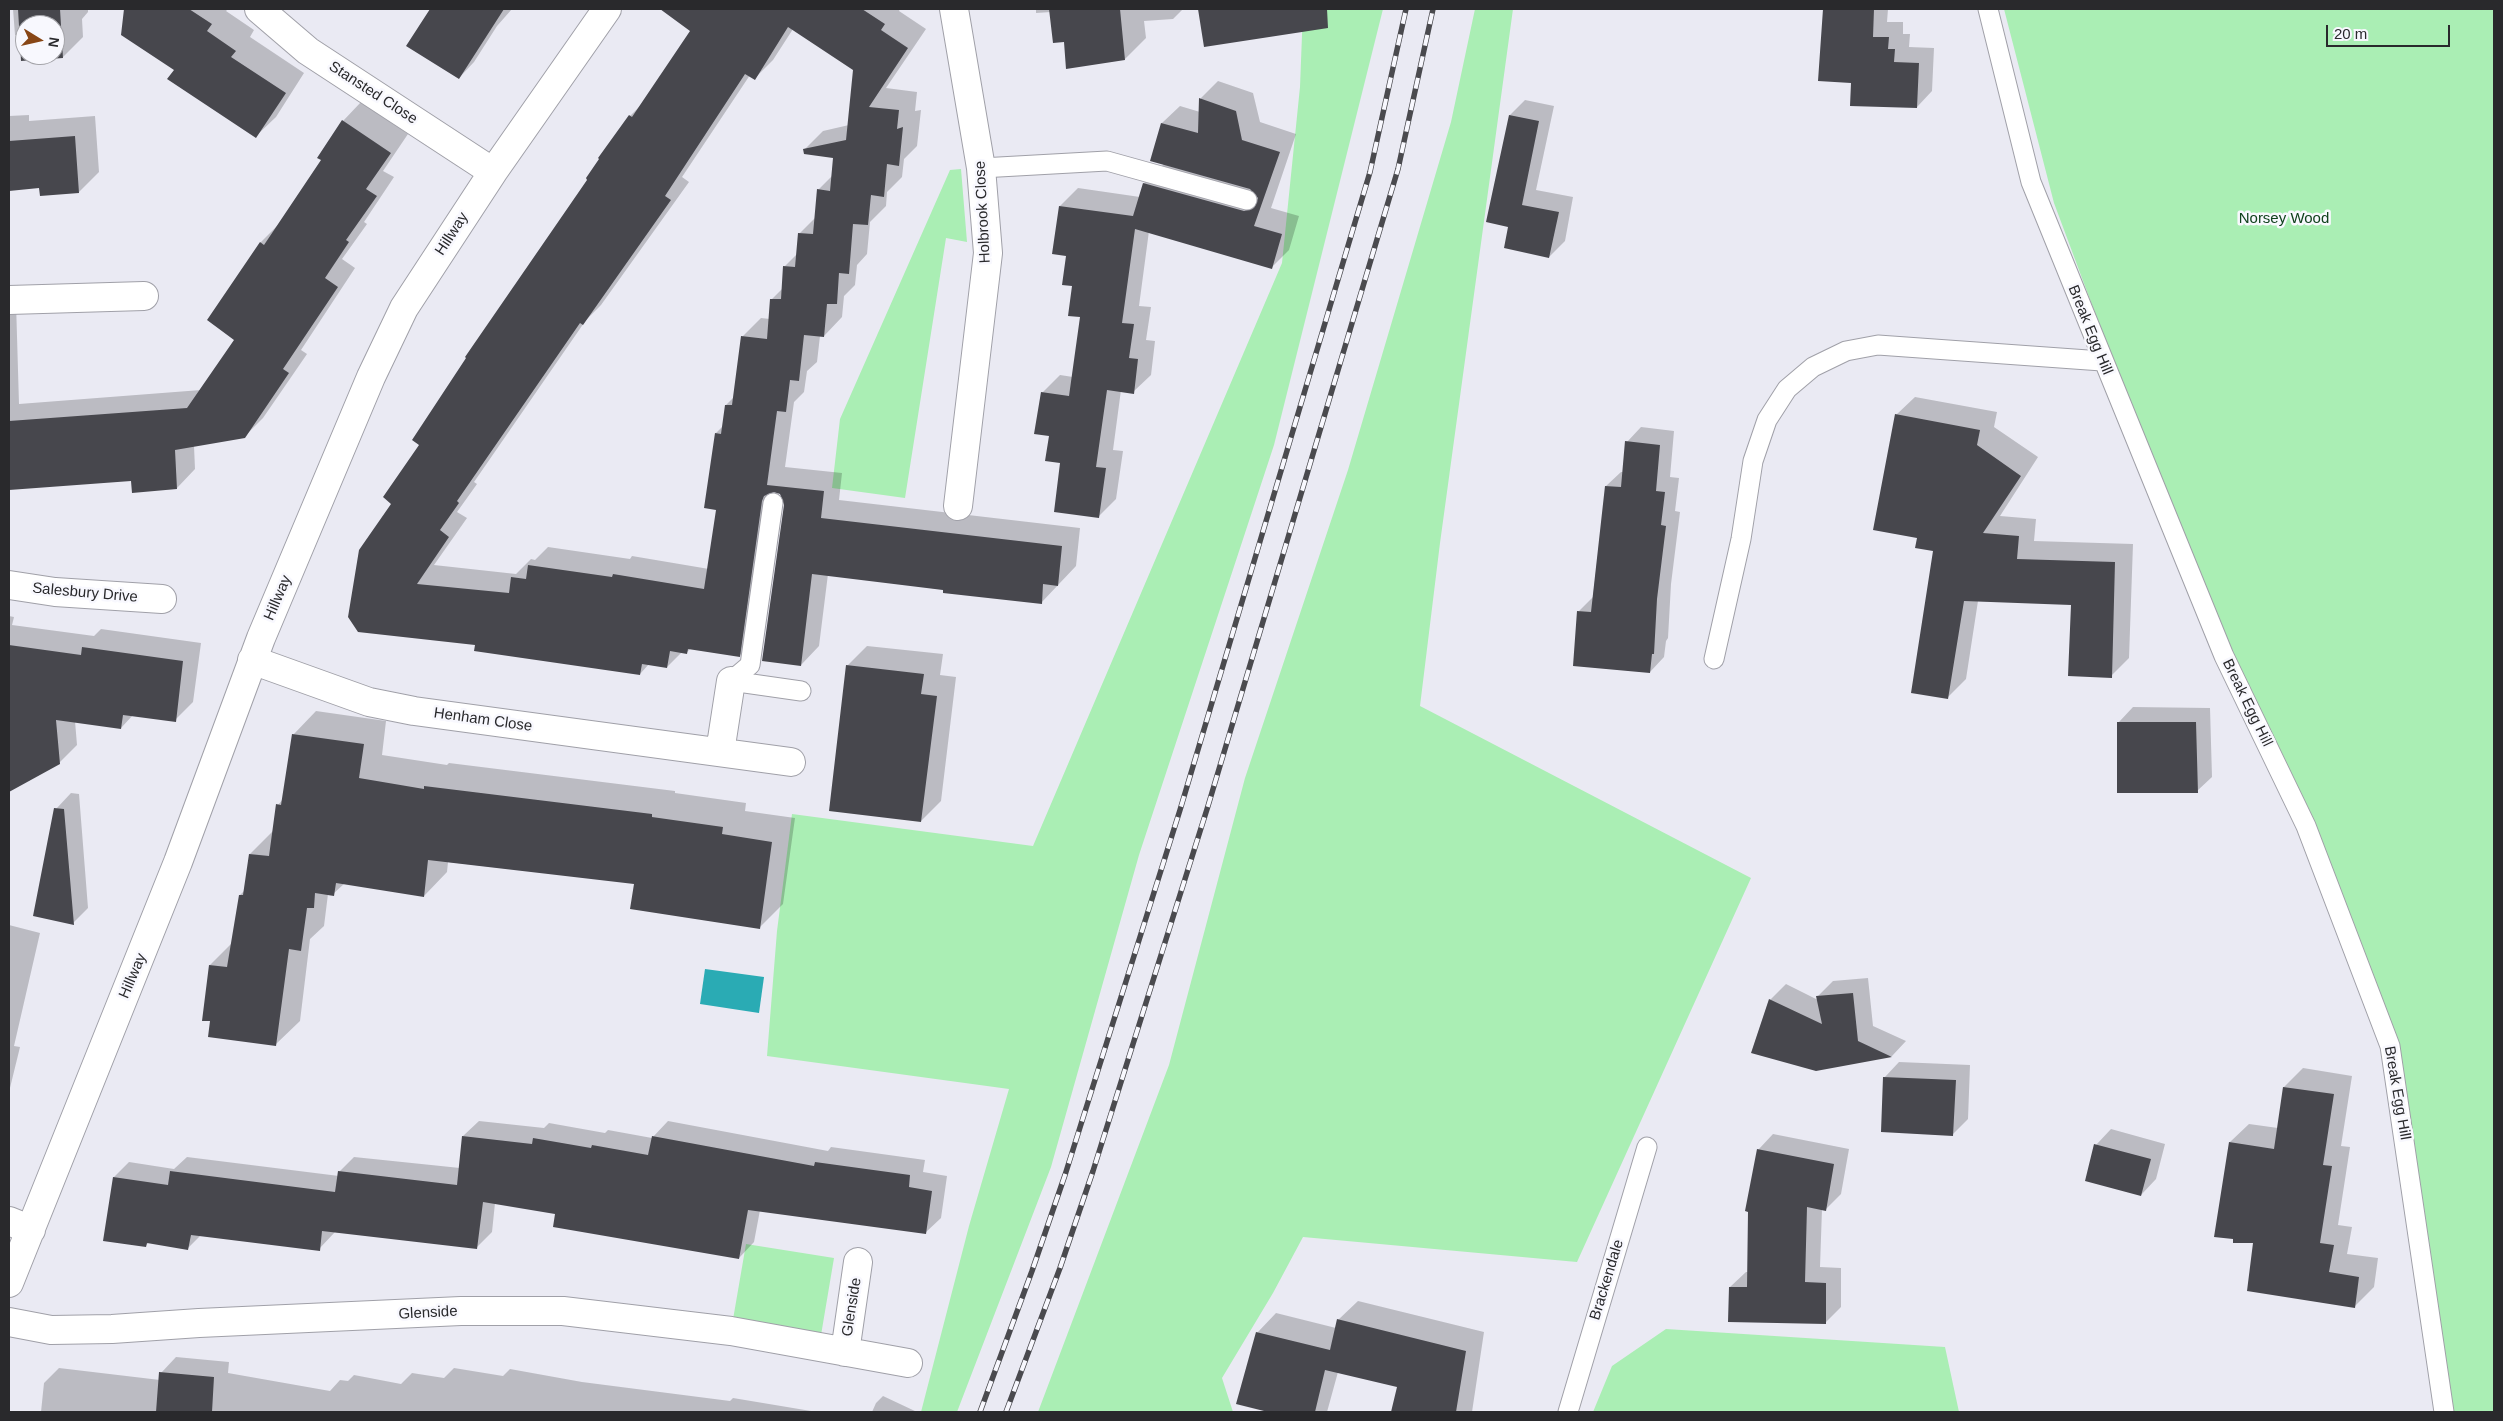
<!DOCTYPE html>
<html>
<head>
<meta charset="utf-8">
<style>
  body { margin:0 }
  #map { position:relative; width:2503px; height:1421px; overflow:hidden; background:#eaeaf3; font-family:Arial,sans-serif }
  canvas { display:block }
  .frame { position:absolute; inset:0; border:10px solid #29292c; pointer-events:none }
  .north { position:absolute; left:15px; top:15px; width:50px; height:50px; box-sizing:border-box; background:#f8f8fe; border:1px solid #a5a5aa; border-radius:50%; rotate:99deg; font-size:14px; font-weight:700; line-height:20px; text-align:center; color:#29292c }
  .north::after { content:''; display:block; margin:auto; width:18px; height:22px; background:#884616; clip-path:polygon(50% 0,100% 100%,50% 72%,0 100%) }
  .scale { position:absolute; left:2326px; top:25px; width:124px; height:22px; box-sizing:border-box; border:2px solid #29292c; border-top:0; padding-left:6px; font-size:15px; line-height:18px; white-space:nowrap; color:#29292c; -webkit-text-stroke:4px #f8f8fe; paint-order:stroke }
</style>
</head>
<body>
<div id="map">
<canvas width="2503" height="1421"></canvas>
<div class="frame"></div>
<div class="north">N</div>
<div class="scale">20 m</div>
</div>
<script>
const ctx = document.querySelector('canvas').getContext('2d');
ctx.lineJoin = 'round';
function paint(path, color) {
  ctx.fillStyle = color;
  ctx.fill(path, 'evenodd');
}
function stroke(path, color, width, dash) {
  ctx.strokeStyle = color;
  ctx.lineWidth = width;
  ctx.lineCap = dash ? 'butt' : 'round';
  ctx.setLineDash(dash || []);
  ctx.stroke(path);
}
function write(font, color, halo, rows, align = 'center') {
  ctx.font = font + ' Arial,sans-serif';
  ctx.lineWidth = 5;
  ctx.setLineDash([]);
  ctx.textBaseline = 'middle';
  ctx.strokeStyle = halo;
  ctx.fillStyle = color;
  for (const [text, x, y, turn = 0] of rows) {
    ctx.save();
    ctx.translate(x, y);
    ctx.rotate((+turn || 0) * Math.PI / 180);
    ctx.textAlign = isNaN(turn) ? turn : align;
    if (halo) ctx.strokeText(text, 0, 0);
    ctx.fillText(text, 0, 0);
    ctx.restore();
  }
}
paint(new Path2D(`
  M1303,9H1383L1274,445L1139,855L1051,1167L957,1412H921L969,1226L1009,1089L767,1056L777,931L792,814L1033,846L1282,263L1300,87Z
  M1475,9H1513L1440,543L1420,706L1751,878L1577,1262L1303,1237L1273,1293L1222,1378L1233,1412H1038L1169,1065L1245,778L1348,470L1451,122Z
  M2004,9H2494V1412H2450L2393,1049L2145,447L2054,203Z
  M961,169L967,242L946,238L905,498L832,488L840,419L950,170Z
  M746,1244L834,1258L819,1347L731,1331Z
  M1666,1329L1945,1347L1959,1412H1593L1612,1366Z`), '#aaeeb4');
paint(new Path2D(`
  M705,969L764,977L759,1013L700,1004Z`), '#2aabb4');
paint(new Path2D(`
  M13,9H88V12L82,19L83,37L63,57L23,59L21,35H15ZM25,25H55V55H25Z
  M126,9H228L226,11L254,30L250,37L304,73L276,117L256,136L175,69L123,34Z
  M431,9H512L497,26L474,62L459,78L408,46Z
  M693,9H900L899,11L926,29L886,88L917,92L915,111L921,110L917,146L904,159L902,177L887,192L886,206L870,222L867,254L857,265L855,285L844,296L842,317L824,336H820L817,362L807,371L804,392L794,402L785,467L842,473L839,500L1080,528L1076,566L1041,603L828,574L819,646L801,665L785,504L781,493H778L758,637L739,656L691,648L686,653L682,652L667,667L649,664L640,674L476,644L359,630L393,503L421,445L589,179L601,159L599,158L630,116L644,102L691,31L682,24ZM793,29L854,69L849,125L823,131L805,149L835,157L833,175L818,190L816,217L799,234L797,254L784,267L783,288L772,299L770,319L761,318L743,336L734,397L726,405L723,426L716,433L706,507L717,509L709,569L632,556L630,559L548,547L535,560L531,559L516,574L434,565L467,518L457,512L477,484L474,482L586,320L601,305L689,182L682,177L750,75L754,79L773,60Z
  M1036,9H1183L1173,19L1144,21L1146,38L1125,59L1065,40L1051,12L1036,13Z
  M1199,9H1307L1308,16L1205,46Z
  M1824,9H1888L1887,22H1903V34H1910L1909,47L1934,48L1932,91L1917,107L1853,82L1820,80Z
  M1218,81L1253,93L1260,122L1296,134L1271,208L1299,216L1289,250L1271,268L1149,231L1139,306L1151,307L1146,340L1155,341L1151,375L1133,392L1121,390L1113,450L1123,451L1116,499L1099,516L1062,462L1050,435L1042,393L1060,375L1073,377L1081,316L1067,255L1054,253L1060,206L1078,188L1140,197L1144,183L1164,164L1151,160L1162,123L1180,106L1200,112L1201,98Z
  M1525,100L1554,106L1536,190L1573,197L1565,241L1549,257L1510,226V115Z
  M361,102L408,134L383,171L394,177L364,222L367,224L342,259L355,268L301,350L307,354L263,418L244,437L194,446L195,469L177,488L132,480L9,489V303L16,302L19,404L201,390L236,340L208,320L261,242L279,224L322,160L318,157L343,121Z
  M29,115V121L95,116L99,172L79,192L40,187L9,189V116Z
  M1915,397L1997,412L1994,427L2038,457L2000,516L2036,519L2034,541L2133,544L2129,658L2111,676L2072,604L1978,601L1966,679L1948,697L1934,550L1918,537L1896,415Z
  M1641,427L1674,431L1670,477L1679,478L1675,511L1680,512L1671,584L1668,638L1666,641L1664,657L1650,672L1579,611L1593,597L1606,486L1621,472H1624L1627,442Z
  M9,616L14,617L12,625L94,636L101,629L201,643L193,702L175,720L133,715L121,728L75,721L77,745L59,763L9,790Z
  M867,646L943,654L940,675L956,677L941,801L921,821L847,666Z
  M2133,707L2210,708L2212,777L2197,791L2119,722Z
  M316,711L386,721L382,755L447,765L449,763L675,791V793L746,803L745,811L795,818L783,904L759,928L635,883L448,862L447,872L424,896L345,883L333,894H328L324,926L310,939L300,1021L276,1044L211,1020L210,965L232,943L240,895L245,890L250,854L274,830L278,805L283,799L293,735Z
  M71,793L79,794L88,908L73,923L56,809Z
  M9,925L40,933L14,1046L20,1047L9,1092Z
  M1868,978L1873,1026L1906,1041L1892,1056L1816,1070L1770,1000L1786,984L1818,1000V996L1833,981Z
  M1899,1062L1970,1065L1968,1119L1953,1134L1884,1078Z
  M2303,1068L2352,1076L2341,1146L2350,1147L2338,1225L2352,1227L2347,1254L2378,1258L2374,1287L2355,1306L2255,1242L2230,1142L2249,1124L2278,1128L2284,1087Z
  M479,1121L544,1128L549,1123L605,1133L608,1130L652,1138L668,1121L828,1151L831,1147L925,1160L923,1172L947,1176L941,1218L925,1233L760,1210L754,1242L739,1258L556,1213L495,1203L492,1232L477,1247L335,1232L319,1249L201,1235L188,1248L149,1242L146,1245L114,1177L129,1162L174,1169L187,1157L339,1176V1172L354,1157L460,1168L463,1136Z
  M2111,1129L2165,1144L2156,1179L2141,1195L2096,1145Z
  M1773,1134L1849,1149L1841,1194L1825,1210L1822,1209L1820,1267L1841,1268V1307L1826,1322L1730,1287L1746,1272H1749L1758,1150Z
  M1358,1301L1484,1332L1472,1412H1393L1399,1386L1338,1372L1327,1412H1273L1238,1403L1257,1333L1276,1313L1336,1328L1338,1320Z
  M176,1357L229,1362L228,1373L330,1391L340,1380L348,1381L354,1375L401,1384L412,1373L444,1378L454,1368L503,1376L510,1369L582,1382L730,1401L733,1398L817,1412H41L44,1383L59,1368L160,1380L161,1373Z
  M883,1396L917,1412H872L876,1403Z`), '#0003');
paint(new Path2D(`
  M18,9H60L63,58L21,61ZM25,25H55V55H25Z
  M124,9H189L212,24L207,31L236,51L231,57L286,93L256,138L167,79L174,70L121,35Z
  M430,9H504L459,79L406,46Z
  M660,9H862L885,24L881,30L908,48L869,107L899,110L897,129L903,127L899,166L887,164L884,197L871,195L868,225L853,224L849,274L839,273L837,304H827L824,337L804,335L799,381L790,380L786,412L777,411L767,485L824,491L821,518L1062,546L1058,586L1043,584L1042,604L943,593V590L812,574L801,666L762,661L784,505L780,494L774,492L764,496L762,501L740,657L688,649L687,654L670,651L667,668L642,664L640,675L474,651L475,645L358,632L348,617L359,550L391,504L383,497L419,445L412,440L466,358L465,357L587,180L586,178L599,159L598,158L629,115L632,117L690,31ZM788,27L853,70L846,140L803,149L804,154L833,158L830,191L817,189L813,234L798,233L795,267L783,266L781,299H770L767,339L741,336L732,405H725L721,434L715,433L704,508L716,510L704,589L613,574L612,577L528,565L526,579L511,577L509,593L417,584L449,537L440,530L459,503L457,501L580,323L583,325L671,200L665,196L745,74L755,80Z
  M1049,9H1120L1125,60L1066,69L1064,42L1053,43Z
  M1198,9H1327L1328,28L1204,47Z
  M1823,9H1874L1873,37H1889L1888,49H1895L1894,62L1919,63L1917,108L1850,106L1851,83L1818,81Z
  M1199,98L1236,111L1242,140L1280,152L1254,226L1282,234L1272,269L1135,229L1122,323L1134,324L1129,358L1138,359L1134,394L1107,390L1096,467L1106,468L1099,518L1054,512L1060,463L1045,461L1049,436L1034,434L1041,392L1069,396L1080,317L1068,316L1072,286L1062,285L1066,256L1052,254L1059,206L1133,216L1143,183L1244,211L1254,208L1258,198L1250,189L1150,161L1161,123L1198,133Z
  M1509,115L1539,121L1522,205L1559,212L1549,258L1504,248L1508,227L1486,222Z
  M342,120L391,153L366,189L377,196L346,240L349,242L325,278L338,287L283,369L289,373L245,438L175,450L177,489L132,493L131,481L9,490V421L187,408L234,340L207,320L260,242L264,245L321,160L317,158Z
  M75,136L79,193L40,196L39,188L9,191V141Z
  M1895,414L1980,430L1977,445L2021,476L1983,533L2019,536L2017,559L2115,562L2112,678L2068,676L2071,605L1964,601L1948,699L1911,693L1933,551L1915,548L1917,538L1873,530Z
  M1625,441L1660,445L1656,491L1665,492L1661,525L1666,526L1657,599L1654,654H1652L1650,673L1573,666L1577,611L1591,612L1605,486L1621,487Z
  M9,645L81,655L82,647L183,661L176,722L123,715L121,729L56,720L60,764L9,792Z
  M846,665L924,674L921,694L937,696L921,822L829,811Z
  M2117,722H2196L2198,793H2117Z
  M292,734L364,744L359,778L424,789V786L652,814V817L723,827L722,834L772,842L760,929L630,909L634,884L428,860L424,897L336,883L334,896L315,893L314,908H307L301,951L289,949L276,1046L208,1037L210,1021H202L209,965L227,967L239,895H243L249,854L269,856L276,804L281,805Z
  M54,808L64,809L74,925L33,916Z
  M1853,993L1858,1041L1892,1057L1816,1071L1751,1053L1769,999L1822,1024L1816,996Z
  M1883,1077L1956,1080L1953,1136L1881,1132Z
  M2283,1087L2334,1094L2323,1165L2332,1166L2320,1243L2334,1245L2329,1272L2359,1277L2355,1308L2247,1291L2253,1243H2233V1239L2214,1237L2229,1142L2274,1149Z
  M462,1136L532,1144L533,1138L591,1148L592,1145L648,1155L652,1136L814,1166L815,1162L910,1175L909,1187L932,1191L926,1234L748,1210L739,1259L553,1227L555,1214L483,1202L477,1249L322,1231L320,1251L191,1235L188,1250L147,1243L146,1247L103,1241L113,1177L168,1185L170,1171L335,1192L338,1171L457,1185Z
  M2094,1144L2151,1159L2141,1196L2085,1181Z
  M1757,1149L1834,1164L1826,1211L1807,1207L1805,1282L1826,1283V1324L1728,1322L1729,1287H1747L1748,1212L1745,1211Z
  M1337,1319L1466,1351L1456,1412H1391L1397,1387L1325,1370L1315,1412H1268L1236,1404L1256,1332L1330,1350Z
  M159,1372L214,1377L212,1412H156Z`), '#47474d');
const lane = new Path2D(`
  M1988,9L2031,182L2224,656L2306,826L2390,1046L2444,1412
  M981,168L1107,161L1247,200
  M773,503L750,665L731,681L801,691
  M1714,659L1741,539L1753,461L1767,420L1787,389L1813,367L1846,351L1878,345L2102,361
  M1568,1412L1647,1147`);
const street = new Path2D(`
  M259,9L308,51L493,172
  M954,9L981,168L988,253L958,506
  M9,300L144,296
  M9,585L55,592L162,599
  M252,660L369,702L414,711L791,762
  M720,752L731,681
  M9,1221L31,1230
  M9,1283L178,862L261,638L371,377L404,308L493,172L607,9
  M9,1322L51,1330L112,1329L199,1323L461,1311H563L731,1331L908,1363
  M845,1352L858,1262`);
stroke(lane, '#a0a0a8', 21);
stroke(street, '#a0a0a8', 30);
stroke(lane, '#fff', 19);
stroke(street, '#fff', 28);
const rail = new Path2D(`
  M980,1412L1032,1271L1065,1175L1180,810L1370,172L1406,9
  M1006,1412L1060,1268L1093,1171L1208,806L1398,169L1433,9`);
stroke(rail, '#4a4a4e', 5.5);
stroke(rail, '#f8f8fe', 4, [11]);
write('15px', '#29292c', '#f8f8fe', [
  ["Stansted Close",373,93,33],
  ["Holbrook Close",983,212,-93],
  ["Hillway",452,234,-57],
  ["Break Egg Hill",2090,330,68],
  ["Salesbury Drive",85,593,5],
  ["Hillway",278,598,-67],
  ["Break Egg Hill",2247,703,64],
  ["Henham Close",483,720,8],
  ["Hillway",133,976,-67],
  ["Break Egg Hill",2397,1093,80],
  ["Brackendale",1607,1280,-73],
  ["Glenside",852,1307,-81],
  ["Glenside",428,1313,-3]
]);
write('15px', '#10421d', '#f8f8fe', [
  ["Norsey Wood",2284,219]
]);
</script>
</body>
</html>
